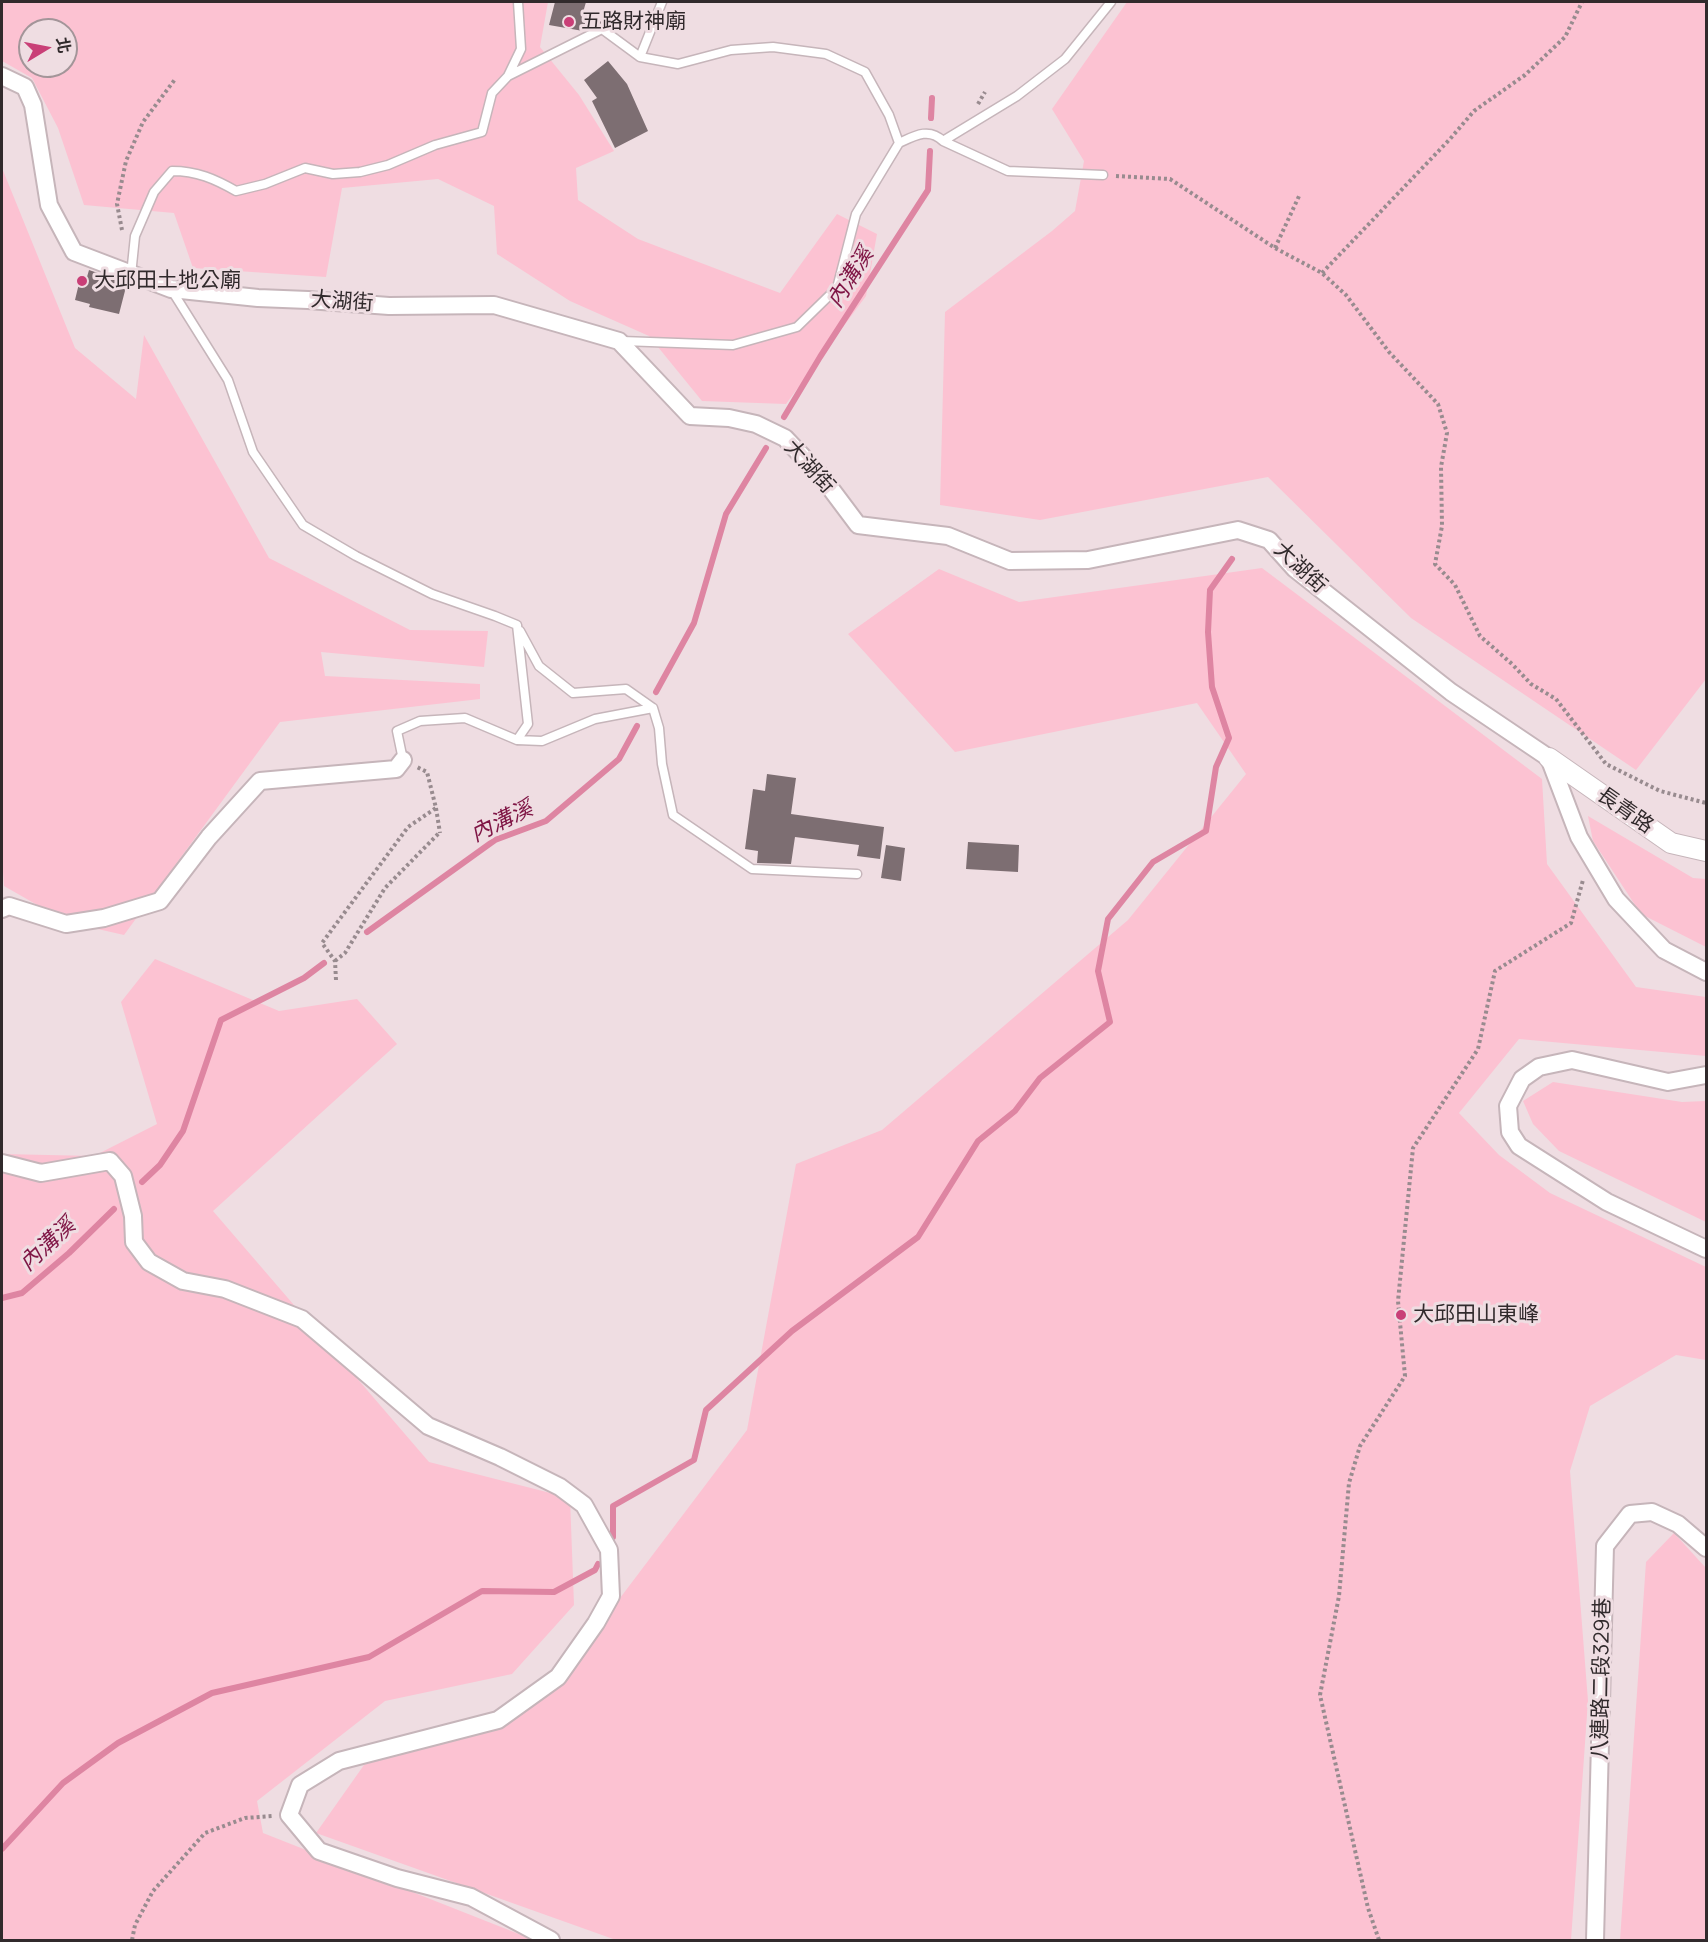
<!DOCTYPE html>
<html>
<head>
<meta charset="utf-8">
<style>
  body { margin:0 }
  #map { position:relative; width:1708px; height:1942px; overflow:hidden; background:#efdde2; font-family:Manrope,"Noto Sans TC",sans-serif }
  canvas { display:block }
  .frame { position:absolute; inset:0; border:3px solid #312a2c; pointer-events:none }
  .north { position:absolute; left:18px; top:18px; width:60px; height:60px; box-sizing:border-box; background:#efdde2; border:2px solid #a39599; border-radius:50%; rotate:80deg; font-size:16px; font-weight:700; line-height:24px; text-align:center; color:#312a2c }
  .north::after { content:''; display:block; margin:auto; width:21px; height:27px; background:#c93f77; clip-path:polygon(50% 0,100% 100%,50% 72%,0 100%) }
</style>
</head>
<body>
<div id="map">
<canvas width="1708" height="1942"></canvas>
<div class="frame"></div>
<div class="north">北</div>
</div>
<script>
const ctx = document.querySelector('canvas').getContext('2d');
ctx.lineJoin = 'round';
function paint(path, color) {
  ctx.fillStyle = color;
  ctx.fill(path, 'evenodd');
}
function stroke(path, color, width, dash) {
  ctx.strokeStyle = color;
  ctx.lineWidth = width;
  ctx.lineCap = dash ? 'butt' : 'round';
  ctx.setLineDash(dash || []);
  ctx.stroke(path);
}
function write(font, color, halo, rows, align = 'center') {
  ctx.font = font + ' Manrope,"Noto Sans TC",sans-serif';
  ctx.lineWidth = 6;
  ctx.setLineDash([]);
  ctx.textBaseline = 'middle';
  ctx.strokeStyle = halo;
  ctx.fillStyle = color;
  for (const [text, x, y, turn = 0] of rows) {
    ctx.save();
    ctx.translate(x, y);
    ctx.rotate((+turn || 0) * Math.PI / 180);
    ctx.textAlign = isNaN(turn) ? turn : align;
    if (halo) ctx.strokeText(text, 0, 0);
    ctx.fillText(text, 0, 0);
    ctx.restore();
  }
}
paint(new Path2D(`
  M2,2H548L540,47L579,95L614,151L576,168L578,200L638,239L780,293L837,214L877,234L866,296L786,404L702,401L649,336L570,301L497,254L494,206L438,179L342,188L326,277L193,268L174,213L84,205L58,128L32,78L2,61ZM30,30H66V66H30Z
  M1127,2H1706V679L1636,770L1411,618L1268,477L1040,520L940,505L945,312L1052,231L1075,211L1084,161L1052,109Z
  M2,168L75,348L136,399L144,335L269,558L410,630L488,631L484,667L321,652L325,676L480,684V699L280,722L124,935L67,922L4,886L2,858Z
  M1262,568L1542,779L1547,864L1636,987L1706,997V1056L1519,1039L1459,1113L1499,1155L1550,1193L1706,1267V1360L1676,1355L1590,1406L1570,1471L1588,1701L1571,1940H616L316,1833L364,1765L546,1696L747,1430L796,1164L882,1130L1128,920L1246,774L1197,703L955,752L848,634L939,569L1019,602Z
  M1588,816L1693,878L1706,879V947L1641,914L1593,841Z
  M155,959L279,1011L357,999L397,1044L213,1211L429,1462L570,1498L574,1605L512,1674L385,1701L257,1801L263,1833L534,1940H2V1154L94,1156L157,1124L121,1002Z
  M1553,1082L1682,1102L1706,1101V1222L1559,1151L1533,1124L1523,1101Z
  M1674,1533L1706,1568V1940H1620L1646,1562Z`), '#fcc2d2');
stroke(new Path2D(`
  M931,118L932,98
  M784,417L820,357L928,190L930,151
  M656,692L694,623L726,514L766,448
  M367,932L495,840L546,821L619,759L637,726
  M142,1182L160,1165L183,1131L221,1020L304,978L324,963
  M2,1298L22,1293L69,1253L114,1209
  M613,1537V1506L694,1460L706,1410L792,1331L918,1237L978,1141L1015,1111L1040,1078L1110,1022L1098,971L1108,919L1153,862L1206,831L1216,767L1229,738L1212,687L1208,632L1210,590L1232,559
  M2,1849L63,1783L118,1743L212,1693L369,1657L482,1591L554,1592L595,1570L598,1564`), '#de85a2', 6);
paint(new Path2D(`
  M555,2H586L582,16L613,25L612,29L602,23L583,31L549,25Z
  M608,61L627,84L648,131L615,148L592,101L597,98L584,80Z
  M89,270L127,283L119,314L89,307L90,304L75,300L81,275L87,277Z
  M767,774L796,778L791,814L884,827L880,859L857,856L859,845L795,837L791,864L757,863L758,851L745,849L753,789L765,791Z
  M968,842L1019,845L1018,872L966,869Z
  M886,845L905,848L901,881L881,878Z`), '#7d6e72');
const service = new Path2D(`
  M640,57L662,2
  M508,76L602,29L640,57L678,64L731,50L773,47L826,54L865,72L889,115L899,143C914,136 929,127 943,141L1008,171L1103,175
  M943,141L1017,96L1065,59L1111,2
  M131,275L135,236L154,192L172,171C197,171 215,179 236,191L265,184L305,168L333,174L360,172L388,165L435,145L482,132L492,93L508,76L521,49L518,2
  M171,289L228,380L253,452L303,525L356,556L432,594L495,616L517,625L528,724L517,740L465,718L420,721L397,731L403,760
  M622,341L733,345L797,327L837,288L856,214L899,143
  M520,631L539,666L573,693L626,689L653,708L659,728L662,764L673,815L752,869L857,874
  M517,740L542,741L595,719L653,708`);
const minor = new Path2D(`
  M2,76L25,87L33,105L49,205L74,252L171,289L258,298L308,300L389,306L494,305L619,341L690,416L729,418L756,424L785,438L822,477L858,525L948,536L1010,561L1088,560L1238,530L1269,540L1295,569L1451,692L1549,758L1579,837L1616,899L1664,950L1706,972
  M2,909L9,906L66,924L104,918L160,901L209,837L260,781L396,769L403,760
  M1706,1075L1668,1082L1572,1060L1539,1067L1522,1079L1508,1106L1510,1132L1519,1146L1607,1202L1706,1249
  M2,1163L41,1173L110,1161L123,1176L133,1216L134,1242L149,1262L183,1281L225,1289L302,1319L428,1426L500,1457L560,1487L584,1505L609,1550L611,1596L596,1623L558,1677L498,1720L339,1761L300,1785L289,1815L319,1851L397,1878L471,1897L551,1940
  M1595,1940L1605,1546L1630,1514L1652,1512L1678,1524L1706,1548`);
const tertiary = new Path2D(`
  M1549,758L1671,843L1706,851`);
stroke(service, '#c6b5ba', 11);
stroke(minor, '#c6b5ba', 20);
stroke(tertiary, '#c6b5ba', 22);
stroke(new Path2D(`
  M978,104L985,92
  M1116,176L1170,179L1275,248L1322,273L1346,295L1389,352L1438,404L1447,433L1441,467L1442,526L1435,564L1455,585L1480,636L1512,664L1531,684L1556,699L1606,764L1660,791L1706,803
  M122,230L117,204L126,161L143,122L176,78
  M1275,248L1300,194
  M1322,273L1450,139L1474,111L1525,75L1565,37L1582,2
  M436,808L440,833
  M335,961L345,953L385,888L439,833
  M336,980L335,961L322,943L408,827L436,808L427,772L417,767
  M132,1940L135,1925L153,1891L205,1833L245,1818L273,1816
  M1379,1940L1368,1908L1320,1695L1339,1596L1349,1483L1360,1446L1405,1376L1398,1301L1413,1148L1478,1049L1495,971L1571,923L1583,880`), '#988b8f', 4, [3, 3]);
stroke(service, '#fff', 8);
stroke(minor, '#fff', 16);
stroke(tertiary, '#fff', 20);
for (const [x, y, r, color] of [
  [569,22,6,"#c93f77"],
  [82,281,6,"#c93f77"],
  [1401,1315,6,"#c93f77"]
]) {
  const dot = new Path2D();
  dot.arc(x, y, r, 0, 2 * Math.PI);
  ctx.fillStyle = color;
  ctx.fill(dot);
  stroke(dot, '#efdde2', 2);
}
write('21px', '#312a2c', '#efdde2', [
  ["五路財神廟",581,22],
  ["大邱田土地公廟",94,281],
  ["大邱田山東峰",1413,1315]
], 'left');
write('21px', '#312a2c', '#efdde2', [
  ["大湖街",342,302,4],
  ["大湖街",809,467,48],
  ["大湖街",1300,568,43],
  ["長青路",1625,811,35],
  ["八連路二段329巷",1602,1679,-89]
]);
write('italic 22px', '#7f1545', '#efdde2', [
  ["內溝溪",851,278,-58],
  ["內溝溪",502,822,-26],
  ["內溝溪",48,1245,-43]
]);
</script>
</body>
</html>
